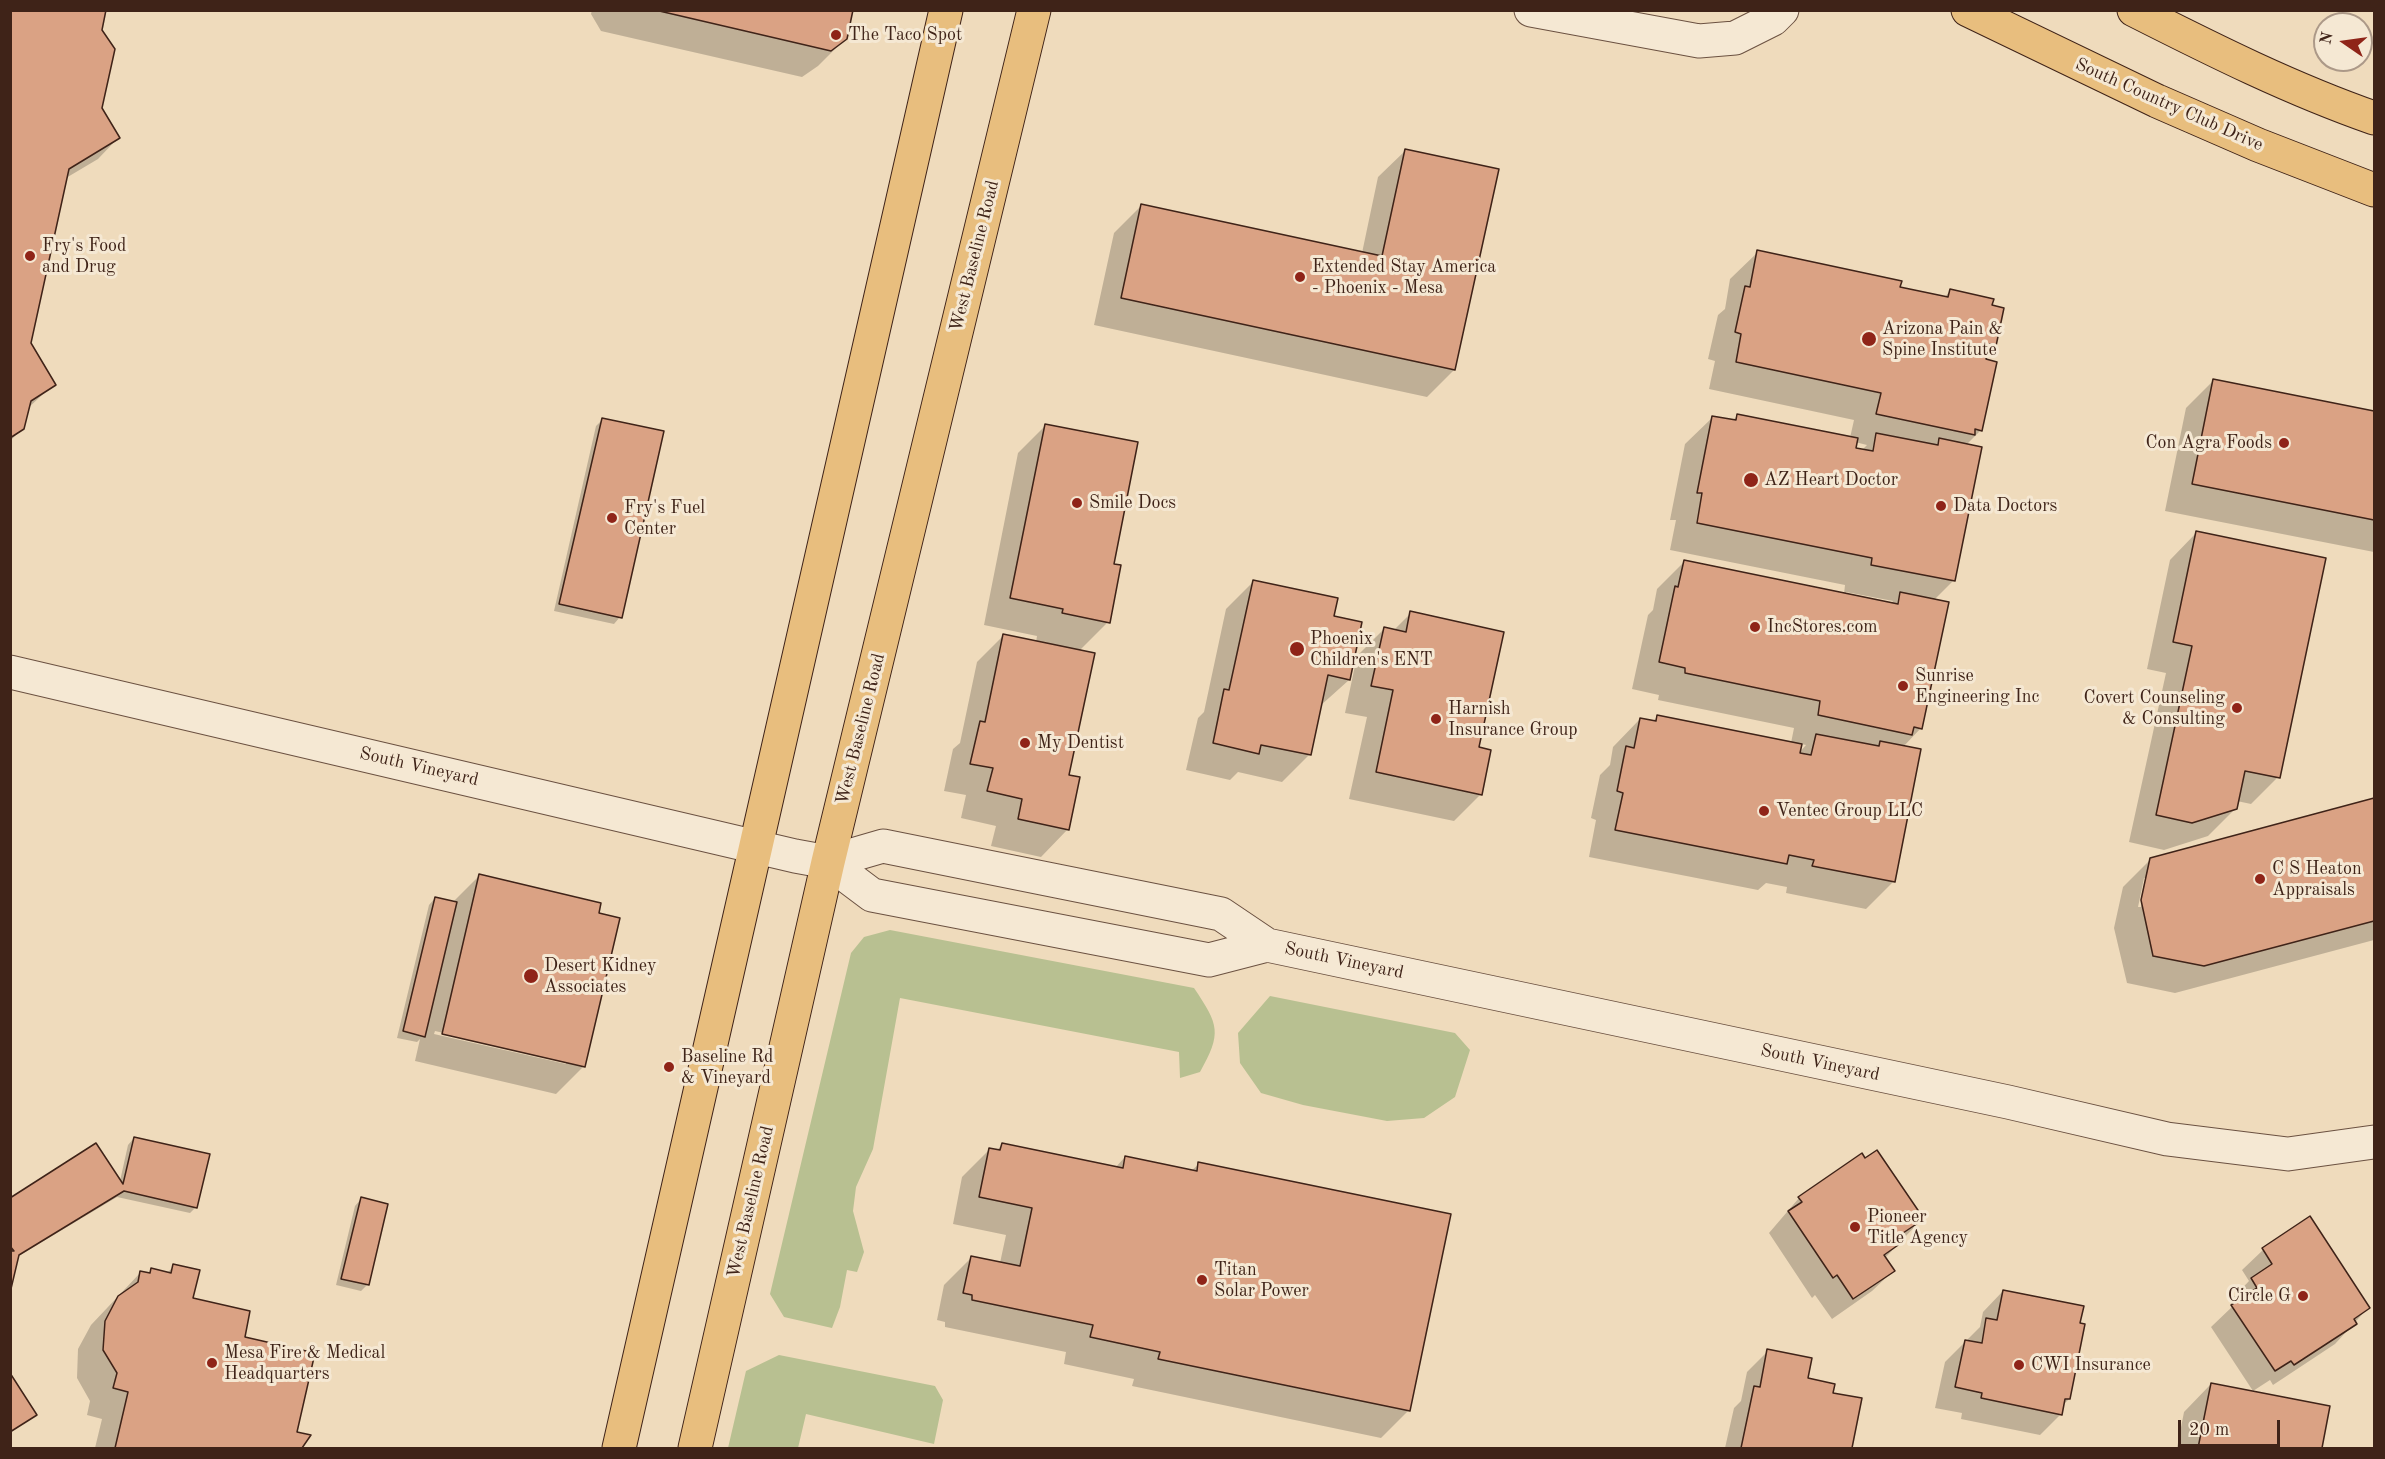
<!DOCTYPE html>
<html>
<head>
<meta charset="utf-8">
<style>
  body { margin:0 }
  #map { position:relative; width:2385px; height:1459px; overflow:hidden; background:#efdbbc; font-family:"Old Standard TT",serif }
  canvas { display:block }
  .frame { position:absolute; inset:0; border:12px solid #3f2318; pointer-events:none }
  .north { position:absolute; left:2313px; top:12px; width:60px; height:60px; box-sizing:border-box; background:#f5e8d3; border:2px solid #ac9988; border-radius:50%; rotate:283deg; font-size:16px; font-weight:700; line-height:24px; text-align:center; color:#3f2318 }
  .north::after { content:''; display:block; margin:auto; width:21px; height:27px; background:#8f2418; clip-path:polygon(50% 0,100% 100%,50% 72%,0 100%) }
  .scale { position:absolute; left:2178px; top:1420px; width:102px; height:27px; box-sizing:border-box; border:3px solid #3f2318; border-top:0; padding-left:8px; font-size:18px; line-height:21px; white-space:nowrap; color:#3f2318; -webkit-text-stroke:4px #f5e8d3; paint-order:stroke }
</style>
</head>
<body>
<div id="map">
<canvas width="2385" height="1459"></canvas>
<div class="frame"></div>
<div class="north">N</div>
<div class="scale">20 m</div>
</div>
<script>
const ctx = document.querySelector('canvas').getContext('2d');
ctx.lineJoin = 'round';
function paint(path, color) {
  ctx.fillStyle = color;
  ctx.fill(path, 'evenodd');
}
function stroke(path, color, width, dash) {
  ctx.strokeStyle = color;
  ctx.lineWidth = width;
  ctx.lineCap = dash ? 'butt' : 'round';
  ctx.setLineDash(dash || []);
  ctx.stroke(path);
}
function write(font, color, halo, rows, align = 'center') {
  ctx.font = font + ' "Old Standard TT",serif';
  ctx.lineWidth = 6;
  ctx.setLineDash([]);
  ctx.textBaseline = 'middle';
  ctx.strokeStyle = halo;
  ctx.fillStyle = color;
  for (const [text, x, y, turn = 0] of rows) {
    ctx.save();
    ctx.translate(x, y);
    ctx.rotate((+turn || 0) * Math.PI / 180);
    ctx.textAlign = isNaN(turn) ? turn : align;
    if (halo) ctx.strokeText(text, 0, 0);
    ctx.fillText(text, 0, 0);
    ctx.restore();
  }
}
paint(new Path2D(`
  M890,930L1194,988C1219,1025 1222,1033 1200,1072L1180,1078L1179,1052L900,998L873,1149L856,1187L853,1211L864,1252L857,1272L847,1270L840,1307L832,1328L784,1317L770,1294L851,953L864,937Z
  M1270,996L1455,1033L1470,1050L1455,1097L1424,1118L1387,1121L1303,1105L1261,1093L1240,1063L1238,1033Z
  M779,1355L935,1386L943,1400L934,1444L806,1414L798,1448H728L746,1371Z`), '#b8c091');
paint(new Path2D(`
  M10,10L100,30V108L118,138L98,159L66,178L29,343L54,384L27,409L22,429L10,441Z
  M592,10H852L846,38L818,66L802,77L601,31L591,14Z
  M1406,150L1454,370L1427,397L1094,325L1114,233L1141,206L1362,253L1378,177Z
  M1758,252L1944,298L1950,291L1991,306L1994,345L1985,355L1981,430L1966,445L1954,580L1934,600L1921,728L1903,747L1893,882L1866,909L1786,893L1787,887L1766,883L1758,890L1589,857L1596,820L1591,818L1600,775L1610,765L1613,747L1640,719L1652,722L1657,717L1791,743L1794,728L1658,700L1659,695L1632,689L1648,615L1653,610L1657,589L1685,561L1844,594L1845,585L1670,550L1676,520H1670L1685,444L1713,417L1732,421L1737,416L1850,438L1854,420L1709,389L1715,361L1708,359L1718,315L1725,309L1730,279ZM1855,442L1867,445L1862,450L1854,449ZM1846,592L1893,601L1891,604L1845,595ZM1801,744L1806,745L1799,753Z
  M2213,381L2374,412V552L2165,511L2186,408Z
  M603,419L620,617L614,624L554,611L596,426Z
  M1045,426L1112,565L1108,622L1079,651L1067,776L1068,829L1041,857L991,846L996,826L961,818L966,795L944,791L953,749L960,743L977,662L1004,635L1036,642L1037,636L984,625L1018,453Z
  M2197,532L2278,777L2251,804L2237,801L2236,808L2208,836L2164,850L2129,842L2166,673L2147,669L2170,560Z
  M1253,582L1332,618L1349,680L1320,706L1309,755L1282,782L1238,772L1230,780L1186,770L1198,718L1204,712L1226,609Z
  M1411,613L1481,794L1454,821L1349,799L1367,717L1345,713L1357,656L1384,629L1393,631Z
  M2374,800V940L2175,993L2127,983L2114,928L2123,887L2151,859ZM2144,878H2147L2141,907H2138Z
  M479,876L584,1066L556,1094L415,1061L420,1039L417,1042L397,1038L429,905L435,898L453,902ZM435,1031L566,1061V1064L434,1034Z
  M134,1138L196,1207L190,1213L117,1197L17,1257L10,1286V1200L120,1181L128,1145Z
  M1002,1145L1115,1168L1125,1157L1191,1171L1199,1164L1409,1410L1381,1438L1132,1386L1134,1379L1064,1364L1066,1352L945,1327V1322L937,1320L944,1285L971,1258L1000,1263L1006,1235L953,1224L962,1177L990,1149L996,1151Z
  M1865,1160L1922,1219L1885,1258L1893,1271L1872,1291L1832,1319L1815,1295L1812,1298L1769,1233L1799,1198Z
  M361,1199L368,1284L361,1291L336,1285L355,1206Z
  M2263,1250L2368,1308L2335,1344L2273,1385L2270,1380L2253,1391L2211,1327L2234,1305L2231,1300L2249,1281L2242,1270Z
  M174,1266L192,1299L243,1338L295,1433L308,1436L299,1448H95L102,1419L87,1415L90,1401L77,1378L78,1349L91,1325L141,1272L148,1274L152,1270L167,1273Z
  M2003,1291L2069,1399L2063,1405L2061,1414L2040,1435L1961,1419L1962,1413L1935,1408L1945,1362L1980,1327L1983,1312Z
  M1768,1351L1806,1380L1832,1394L1861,1399L1851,1448H1725L1734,1408L1741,1401L1747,1372Z
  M10,1375L35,1415L10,1433Z
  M2211,1384L2328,1408L2320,1448H2177L2184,1412Z`), '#0003');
const building = new Path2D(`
  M10,10H106L102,30L115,49L102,108L120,138L69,169L31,343L56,385L31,401L24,429L10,438Z
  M655,10H853L847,39L831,51Z
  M1405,149L1499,169L1455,370L1121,298L1141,204L1382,256Z
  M1757,250L1902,281L1900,287L1948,297L1950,289L1994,299L1992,305L2004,308L1996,346L1989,344L1986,359L1997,362L1982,431L1975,429V435L1876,414L1881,393L1736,362L1741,334L1735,332L1745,286L1750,287Z
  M2213,379L2374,411V520L2192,484Z
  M1737,414L1858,438L1856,448L1873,451L1876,433L1938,445L1939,438L1982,447L1955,581L1871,565L1872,558L1697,523L1702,493H1697L1712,416L1736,420Z
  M602,418L664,431L622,618L559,604Z
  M1045,424L1138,442L1114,564L1121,565L1110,623L1062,613L1063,609L1010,598Z
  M2196,531L2326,558L2280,778L2245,771L2237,809L2192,823L2156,815L2192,646L2173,642Z
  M1684,560L1898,604L1900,592L1949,602L1922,729L1914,727L1912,735L1818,715L1820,701L1685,673V668L1659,662L1675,586L1678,587Z
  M1253,580L1338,598L1334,616L1362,622L1350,680L1328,675L1311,755L1261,745L1259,754L1213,743L1224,689L1229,690Z
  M1410,611L1504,632L1479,747L1491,750L1482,795L1376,772L1393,690L1371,686L1384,627L1406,632Z
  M1003,634L1095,653L1069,775L1080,777L1069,830L1018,819L1022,799L987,791L993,768L970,764L980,721L985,722Z
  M1657,715L1802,744L1800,753L1811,755L1816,734L1879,746L1880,741L1921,749L1895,882L1812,866L1814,860L1789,855L1787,864L1615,830L1623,793L1617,791L1626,746L1634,748L1640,718L1656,721Z
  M2374,798V921L2204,966L2153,956L2141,900L2150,858Z
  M479,874L601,903L599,913L620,918L585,1067L442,1034Z
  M435,897L457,902L425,1037L403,1031Z
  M134,1137L210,1154L197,1208L124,1191L19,1255L10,1293V1251H14L10,1246V1198L96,1143L123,1184Z
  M1002,1143L1123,1168L1125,1156L1197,1171L1198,1162L1451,1214L1410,1411L1158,1359L1160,1352L1090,1337L1093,1325L972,1300V1295L963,1293L971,1256L1020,1266L1032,1208L979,1197L989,1148L1000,1150Z
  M1877,1150L1924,1219L1900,1235L1904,1241L1884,1255L1895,1271L1853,1299L1837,1275L1833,1278L1788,1211L1802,1202L1798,1197L1862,1153L1865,1158Z
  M361,1197L388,1204L369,1285L341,1279Z
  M2310,1216L2370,1308L2354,1319L2357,1324L2294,1365L2291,1361L2275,1371L2231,1305L2257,1288L2251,1278L2272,1264L2262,1248Z
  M173,1264L200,1270L193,1298L250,1311L245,1337L315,1353L297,1432L311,1435L302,1448H115L128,1392L113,1388L117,1373L103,1350L105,1321L118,1296L138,1282L140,1271L150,1273L151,1268L171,1273Z
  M2003,1290L2084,1306L2080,1323L2085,1324L2070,1399H2065L2062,1415L1981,1398L1982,1393L1955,1387L1965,1340L1982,1343L1986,1318L1997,1320Z
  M1767,1349L1812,1358L1808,1378L1835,1384L1833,1393L1862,1398L1852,1448H1741L1754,1386L1760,1387Z
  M10,1373L37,1415L10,1432Z
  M2211,1383L2330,1406L2322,1448H2198Z`);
paint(building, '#daa284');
stroke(building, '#3f2318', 1.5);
const street = new Path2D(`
  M1531,10L1699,41L1735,38L1773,19L1782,10
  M10,672L795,856L828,862L883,846L1221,914L1267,945L2008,1102L2167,1139L2288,1154L2374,1142
  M828,862L872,895L1209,960L1267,945`);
const primary = new Path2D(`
  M1968,10L2157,101L2258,145L2374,190
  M2134,10C2213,50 2291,89 2374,118
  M619,1448L946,10
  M695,1448L828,862L1034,10`);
stroke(street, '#6b5141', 35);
stroke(primary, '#3f2318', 35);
stroke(street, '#f5e8d3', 33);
stroke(primary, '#e8be7e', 33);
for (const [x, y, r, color] of [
  [836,35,6,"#8f2418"],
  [30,256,6,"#8f2418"],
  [1300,277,6,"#8f2418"],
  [1869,339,8,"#8f2418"],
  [2284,443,6,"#8f2418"],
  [1751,480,8,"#8f2418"],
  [1077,503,6,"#8f2418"],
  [1941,506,6,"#8f2418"],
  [612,518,6,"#8f2418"],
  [1755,627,6,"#8f2418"],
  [1297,649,8,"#8f2418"],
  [1903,686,6,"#8f2418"],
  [2237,708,6,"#8f2418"],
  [1436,719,6,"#8f2418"],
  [1025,743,6,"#8f2418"],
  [1764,811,6,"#8f2418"],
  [2260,879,6,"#8f2418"],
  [531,976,8,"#8f2418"],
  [669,1067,6,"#8f2418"],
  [1855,1227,6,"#8f2418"],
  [1202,1280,6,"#8f2418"],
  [2303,1296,6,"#8f2418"],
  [212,1363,6,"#8f2418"],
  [2019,1365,6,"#8f2418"]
]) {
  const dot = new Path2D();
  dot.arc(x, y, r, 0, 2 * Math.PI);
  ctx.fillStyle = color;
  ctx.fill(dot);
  stroke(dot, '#f5e8d3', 2);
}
write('18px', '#3f2318', '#f5e8d3', [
  ["The Taco Spot",848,35],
  ["Fry's Food",42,246],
  ["and Drug",42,267],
  ["Extended Stay America",1312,267],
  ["- Phoenix - Mesa",1312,288],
  ["Arizona Pain &",1882,329],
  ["Spine Institute",1882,350],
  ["Con Agra Foods",2272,443,"right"],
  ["AZ Heart Doctor",1764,480],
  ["Smile Docs",1089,503],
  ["Data Doctors",1953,506],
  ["Fry's Fuel",624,508],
  ["Center",624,529],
  ["IncStores.com",1767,627],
  ["Phoenix",1310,639],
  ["Children's ENT",1310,660],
  ["Sunrise",1915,676],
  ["Engineering Inc",1915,697],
  ["Covert Counseling",2225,698,"right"],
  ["& Consulting",2225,719,"right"],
  ["Harnish",1448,709],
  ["Insurance Group",1448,730],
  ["My Dentist",1037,743],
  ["Ventec Group LLC",1776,811],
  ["C S Heaton",2272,869],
  ["Appraisals",2272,890],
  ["Desert Kidney",544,966],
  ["Associates",544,987],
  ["Baseline Rd",681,1057],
  ["& Vineyard",681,1078],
  ["Pioneer",1867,1217],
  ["Title Agency",1867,1238],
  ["Titan",1214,1270],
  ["Solar Power",1214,1291],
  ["Circle G",2291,1296,"right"],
  ["Mesa Fire & Medical",224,1353],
  ["Headquarters",224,1374],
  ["CWI Insurance",2031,1365]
], 'left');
write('18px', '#3f2318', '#f5e8d3', [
  ["South Country Club Drive",2169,105,24],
  ["West Baseline Road",975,256,-76],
  ["West Baseline Road",861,729,-76],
  ["South Vineyard",419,767,13],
  ["South Vineyard",1344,961,12],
  ["South Vineyard",1820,1063,12],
  ["West Baseline Road",751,1202,-77]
]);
</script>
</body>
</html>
